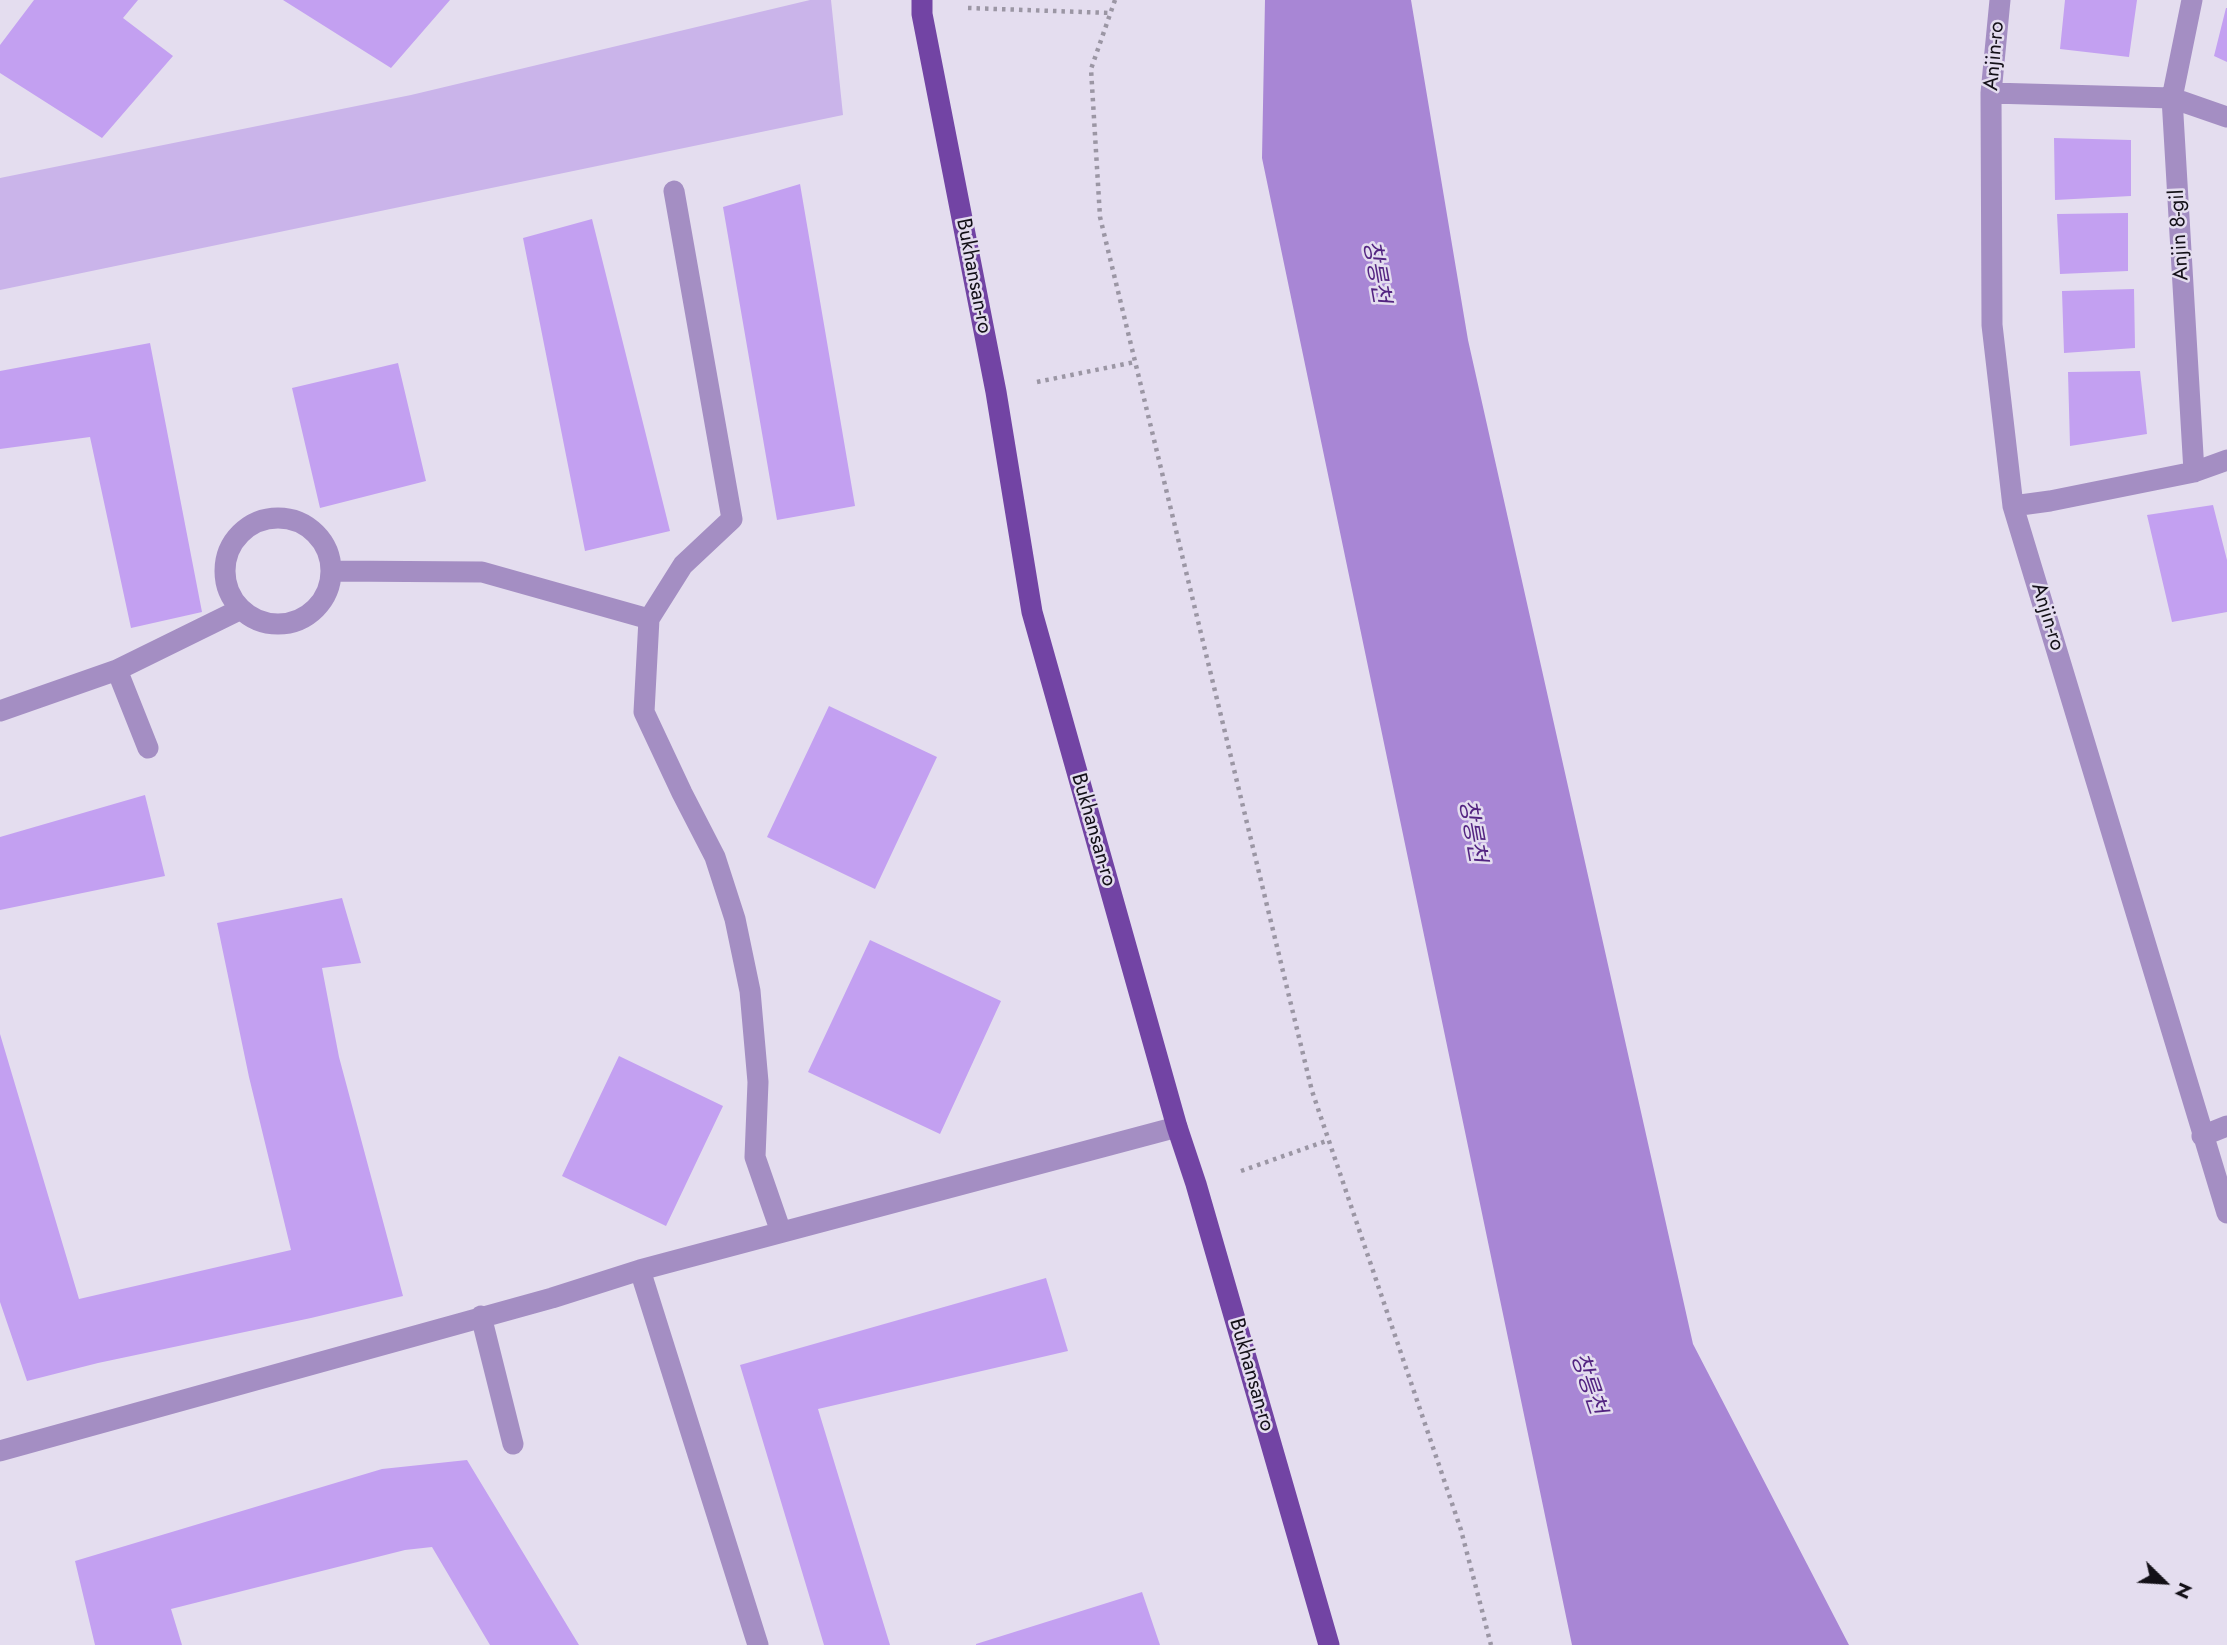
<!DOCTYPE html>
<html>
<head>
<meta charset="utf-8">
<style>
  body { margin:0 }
  #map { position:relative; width:2227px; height:1645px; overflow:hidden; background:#e4ddef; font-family:Jost,sans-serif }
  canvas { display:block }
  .north { position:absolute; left:2129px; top:1547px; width:70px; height:70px; -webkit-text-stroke:5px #e4ddef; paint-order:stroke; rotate:114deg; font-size:19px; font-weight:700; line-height:28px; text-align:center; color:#131017 }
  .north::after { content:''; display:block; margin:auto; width:24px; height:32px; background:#131017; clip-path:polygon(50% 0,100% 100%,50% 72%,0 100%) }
</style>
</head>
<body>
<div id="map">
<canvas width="2227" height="1645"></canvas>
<div class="north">N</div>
</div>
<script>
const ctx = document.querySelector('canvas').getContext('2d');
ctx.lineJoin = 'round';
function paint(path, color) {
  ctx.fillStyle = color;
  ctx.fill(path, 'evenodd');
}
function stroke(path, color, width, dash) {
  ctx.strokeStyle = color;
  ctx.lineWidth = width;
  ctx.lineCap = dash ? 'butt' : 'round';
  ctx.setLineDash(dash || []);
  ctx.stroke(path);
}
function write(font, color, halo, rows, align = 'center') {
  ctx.font = font + ' Jost,"Noto Sans KR",sans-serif';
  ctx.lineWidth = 5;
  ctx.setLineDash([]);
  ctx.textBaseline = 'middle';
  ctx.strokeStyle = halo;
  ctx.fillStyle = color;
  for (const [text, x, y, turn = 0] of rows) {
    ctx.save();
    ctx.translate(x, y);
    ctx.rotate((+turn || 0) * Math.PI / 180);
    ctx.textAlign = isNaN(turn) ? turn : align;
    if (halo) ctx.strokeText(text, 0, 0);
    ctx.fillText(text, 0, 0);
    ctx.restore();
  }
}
paint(new Path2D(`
  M810,0H831L843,115L0,290V178L411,95Z`), '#cab4ea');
paint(new Path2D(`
  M1265,0H1411L1468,340L1693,1344L1849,1645H1572L1262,158Z`), '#a886d5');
paint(new Path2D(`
  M34,0H138L123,18L173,56L102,138L0,73V45Z
  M283,0H450L391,68Z
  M2065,0H2137L2129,57L2060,49Z
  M2226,8H2227V62L2214,56Z
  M2054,138L2131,140V196L2055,200Z
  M800,184L855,506L777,520L723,207Z
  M2128,213V271L2060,274L2057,214Z
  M592,219L670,531L585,551L523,238Z
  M2134,289L2135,348L2064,353L2062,291Z
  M150,343L202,612L131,628L90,437L0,449V371Z
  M398,363L426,481L320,508L292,388Z
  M2140,371L2147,434L2070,446L2068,372Z
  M2213,505L2227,560V612L2172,622L2147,515Z
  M829,706L937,757L875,889L767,837Z
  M145,795L165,876L0,910V837Z
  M342,898L361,963L322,968L339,1057L403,1296L311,1318L98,1363L27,1381L0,1302V1034L79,1299L291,1250L249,1077L217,923Z
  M870,940L1001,1001L940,1134L808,1072Z
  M619,1056L723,1106L666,1226L562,1176Z
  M1046,1278L1068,1351L818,1409L890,1645H824L740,1365Z
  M467,1460L579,1645H490L432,1547L405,1550L171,1609L182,1645H95L75,1561L382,1469Z
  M1142,1592L1160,1645H976V1644Z`), '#c3a0f1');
stroke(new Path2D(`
  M1115,0L1091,69L1100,217L1312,1091L1461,1530L1491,1645
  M968,8L1111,13
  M1037,382L1135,362
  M1241,1171L1329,1140`), '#9b96a4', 4.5, [3.5, 5]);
stroke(new Path2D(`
  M2000,0L1991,93L1992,325L2013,506L2227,1213
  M2192,0L2172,98L2194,472
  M1991,93L2172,98L2227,117
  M674,191L732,519L683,565L649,619L644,712L682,793L715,857L735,919L750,991L758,1082L755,1157L781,1232
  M2013,506L2050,501L2194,472L2227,460
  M225 571a53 53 0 1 1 106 0a53 53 0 1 1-106 0Z
  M332,571L482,572L649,619
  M117,670L148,748
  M0,711L117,670L241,609
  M2202,1136L2227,1126
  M640,1270L758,1645
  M481,1316L513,1444
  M0,1451L552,1298L640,1270L1177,1127`), '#a48ec3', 21);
stroke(new Path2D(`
  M922,0V14L996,392L1032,612L1177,1127L1196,1184L1329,1645`), '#7244a4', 21);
write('21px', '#131017', '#e4ddef', [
  ["Anjin-ro",1995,56,-85],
  ["Anjin 8-gil",2180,235,-93],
  ["Bukhansan-ro",973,276,79],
  ["Anjin-ro",2047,617,73],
  ["Bukhansan-ro",1093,830,74],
  ["Bukhansan-ro",1251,1375,74]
]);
write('italic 23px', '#532481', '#e4ddef', [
  ["창릉천",1375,272,80],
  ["창릉천",1471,831,80],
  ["창릉천",1587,1384,71]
]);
</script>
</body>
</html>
